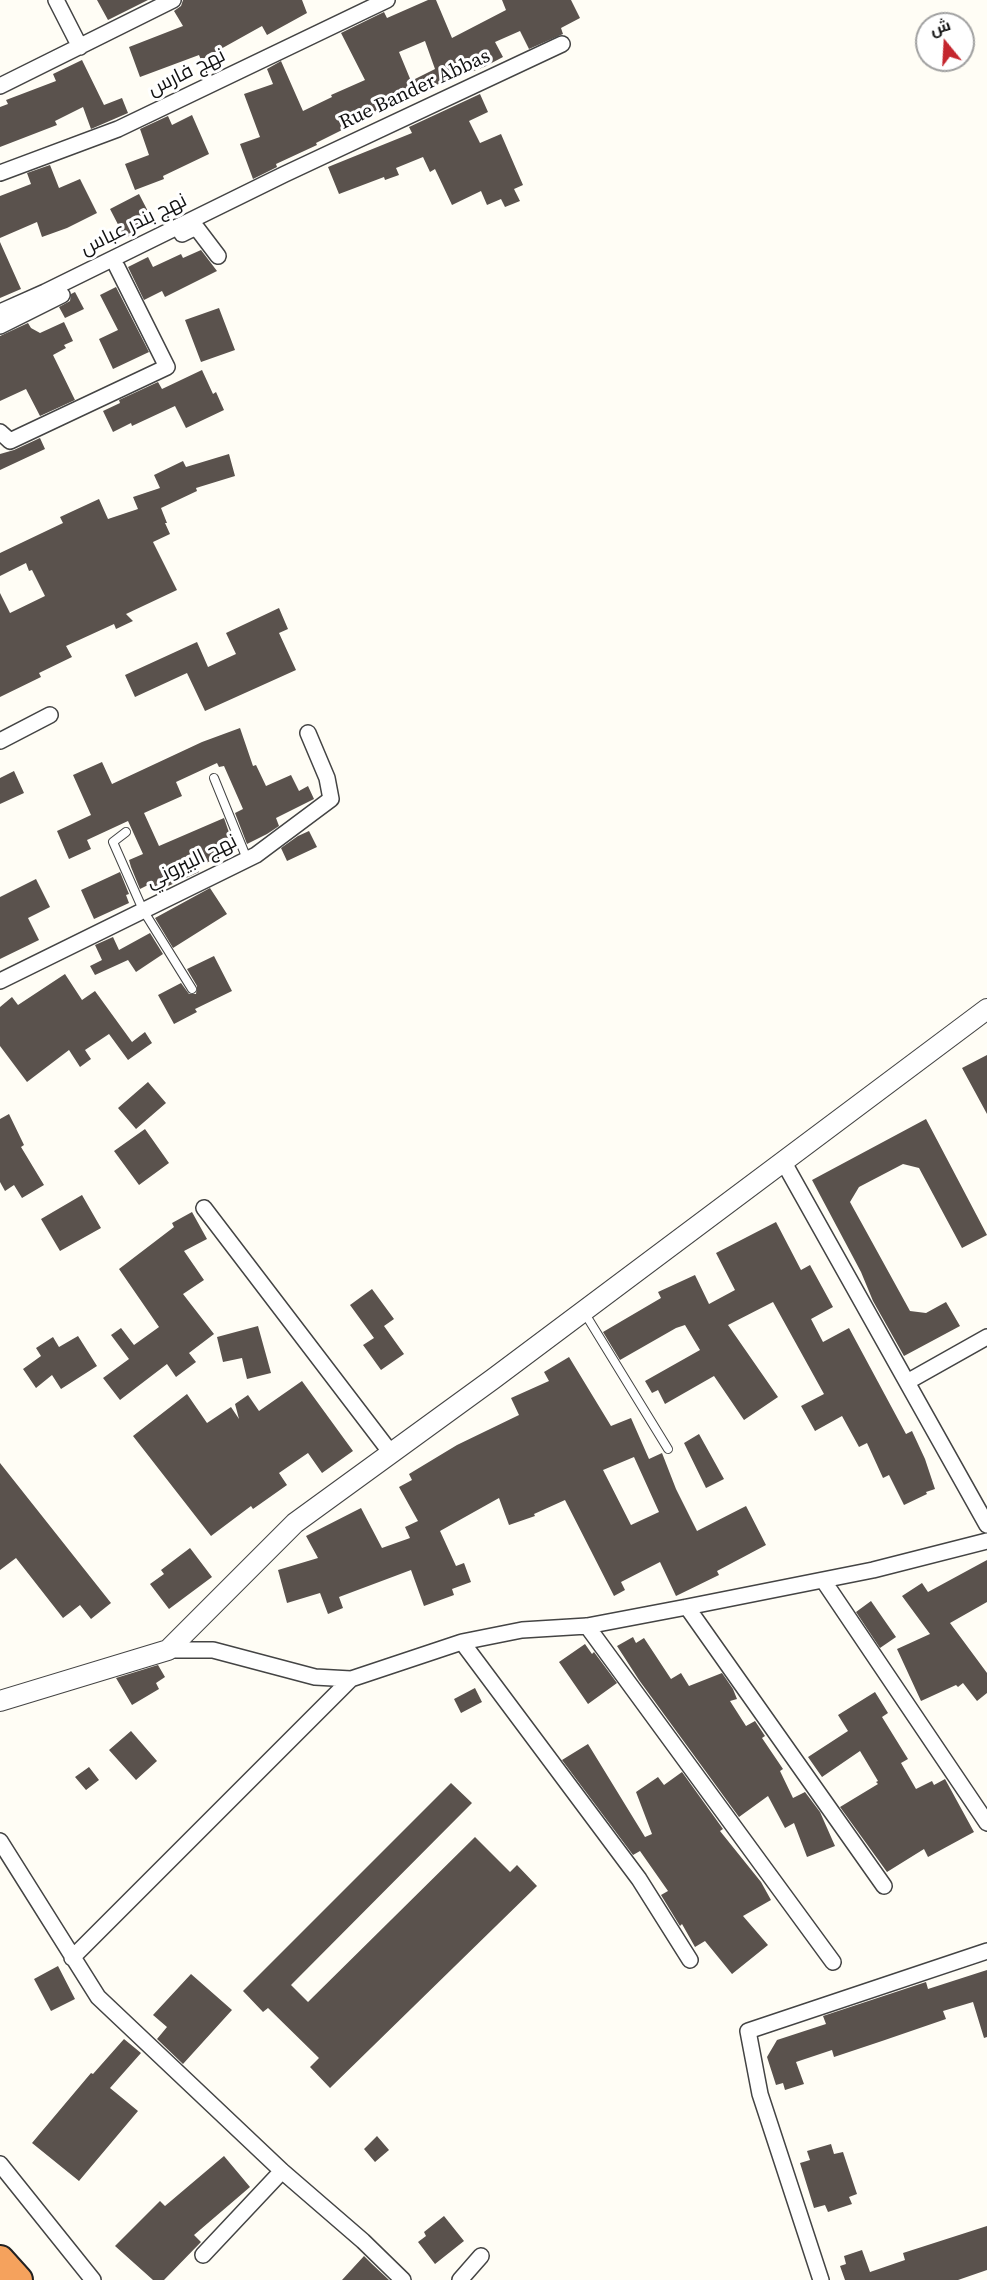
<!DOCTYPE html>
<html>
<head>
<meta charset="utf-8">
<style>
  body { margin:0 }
  #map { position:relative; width:987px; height:2280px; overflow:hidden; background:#fffdf5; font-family:"Source Serif 4",Cairo,serif }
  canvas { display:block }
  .north { position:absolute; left:915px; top:12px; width:60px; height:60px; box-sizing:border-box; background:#fff; border:2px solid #a0a0a0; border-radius:50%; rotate:342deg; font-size:16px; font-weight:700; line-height:24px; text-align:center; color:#111 }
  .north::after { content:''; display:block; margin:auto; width:21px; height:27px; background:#c4262e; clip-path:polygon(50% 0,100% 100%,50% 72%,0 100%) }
</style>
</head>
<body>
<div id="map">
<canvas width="987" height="2280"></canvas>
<div class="north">ش</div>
</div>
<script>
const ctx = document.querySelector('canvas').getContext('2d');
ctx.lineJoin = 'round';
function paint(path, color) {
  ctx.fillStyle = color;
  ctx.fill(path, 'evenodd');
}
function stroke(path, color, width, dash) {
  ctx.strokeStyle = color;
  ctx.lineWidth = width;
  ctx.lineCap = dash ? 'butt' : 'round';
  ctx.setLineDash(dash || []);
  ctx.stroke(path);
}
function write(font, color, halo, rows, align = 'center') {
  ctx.font = font + ' "Source Serif 4",Cairo,serif';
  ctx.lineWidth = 6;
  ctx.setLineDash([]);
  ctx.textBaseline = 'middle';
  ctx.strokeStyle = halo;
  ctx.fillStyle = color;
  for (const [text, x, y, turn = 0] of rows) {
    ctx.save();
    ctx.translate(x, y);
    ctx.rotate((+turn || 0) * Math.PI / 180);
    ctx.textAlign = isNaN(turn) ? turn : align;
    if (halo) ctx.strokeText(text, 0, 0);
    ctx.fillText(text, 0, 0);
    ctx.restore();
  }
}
paint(new Path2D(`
  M97,0H148L108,20Z
  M183,0H302L307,13L267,35L262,26L201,60L199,55L140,77L129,47L183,26L174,11L181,6Z
  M428,0H436L452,38L506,10L502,0H571L580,18L561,28L563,34L529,49L520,31L495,42L503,57L484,67L428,88L365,116L366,118L316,143L317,145L276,164L277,167L253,179L240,144L260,137L244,94L273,84L267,69L281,61L303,111L332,97L331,95L365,80L341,33L384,12L387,18ZM425,41L435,69L411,81L399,52Z
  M82,60L104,105L122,98L128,113L91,129L83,107L55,121L57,125L0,147V107L8,104L6,100L56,81L53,74Z
  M480,94L488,112L469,121L480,143L501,134L523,185L514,189L520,201L505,207L501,199L487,205L481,191L452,205L435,169L430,172L423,157L396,168L399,175L385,180L384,177L339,194L328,167L412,133L409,127Z
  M192,115L209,154L163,176L164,179L135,190L125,164L149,155L140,129L168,116L172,125Z
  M50,165L59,188L80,179L97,213L67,228L42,237L37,222L0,238V196L31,184L27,173Z
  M139,194L154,223L125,238L110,209Z
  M0,242L21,289L0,298Z
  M201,250L217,271L165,297L162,291L144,300L128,267L148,257L153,267L181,254L183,258Z
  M116,287L149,352L113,369L99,339L118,330L100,295Z
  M75,292L84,309L65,318L59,307L70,301L71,294Z
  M219,308L235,350L201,362L185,320Z
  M64,322L73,341L64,345L66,348L53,355L75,400L40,416L26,389L0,401V336L28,323L31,328L40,333Z
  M202,370L213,394L216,392L224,410L186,428L175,406L132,426L131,423L113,432L103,411L120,403L119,400L158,382L162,389Z
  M40,438L45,449L0,470V454L14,450Z
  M229,454L235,476L196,488L197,491L161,508L167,523H165L170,534L153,542L177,590L126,614L133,621L116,629L114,624L66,646L72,657L39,673L41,677L0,697V593L10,613L45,596L32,570L29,571L26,563L0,576V553L63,523L60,517L99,499L108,519L138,509L133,497L160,488L154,475L183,461L186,467Z
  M279,608L288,629L279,633L296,670L205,711L187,673L135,697L125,675L197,642L208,667L236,654L226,633Z
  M240,728L253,766L256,765L266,786L291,775L299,791L308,786L314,799L276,818L279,826L267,834L247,844L235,813L243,809L224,766L219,767L217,763L176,782L182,796L144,813L159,846L224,818L235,850L197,867L199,872L155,892L150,884L140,889L131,867L129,860L143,854L128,821L87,840L91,849L69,859L57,831L91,815L73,775L102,762L112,784L202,742Z
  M14,771L24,793L0,804V778Z
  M309,831L317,847L287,861L281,848L298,836Z
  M120,872L129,894L126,895L129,903L94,919L81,890Z
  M36,879L50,907L28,918L39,940L0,959V897Z
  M210,888L227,914L173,948L155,918Z
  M150,933L163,954L136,972L128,960L95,975L90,966L102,960L95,945L113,937L119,950Z
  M214,956L232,991L195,1009L197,1012L174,1024L158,995L181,983L189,994H196L197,986L187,969Z
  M65,974L82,1000L95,991L132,1042L145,1032L152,1043L128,1060L109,1034L85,1050L91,1059L80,1067L69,1050L27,1082L0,1046V1007L12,997L18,1005Z
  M987,1055V1114L962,1068Z
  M148,1082L166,1103L136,1129L118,1108Z
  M9,1114L24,1145L21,1147L44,1185L22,1198L14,1185L5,1191L0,1182V1119Z
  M926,1119L987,1235L962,1248L919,1168L903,1164L859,1187L850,1202L910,1311L926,1313L946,1302L960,1326L904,1356L873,1301L861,1272L812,1180Z
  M145,1129L169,1163L139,1185L114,1151Z
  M82,1195L101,1228L60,1251L41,1219Z
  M192,1212L207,1239L184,1251L204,1280L183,1294L214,1334L189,1353L196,1362L176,1377L167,1364L120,1400L103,1378L129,1359L111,1335L121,1328L134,1345L159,1327L119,1269L174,1227L172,1223Z
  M776,1222L801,1270L810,1265L833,1307L811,1319L823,1342L849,1328L906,1434L912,1431L925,1459L935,1489L926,1492L927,1494L904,1505L889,1475L883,1478L867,1443L859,1447L842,1416L815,1431L801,1406L824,1394L773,1302L728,1325L778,1397L744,1420L714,1376L665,1404L658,1390L652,1393L645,1381L700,1350L685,1325L676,1328L620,1360L603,1332L661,1298L658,1292L695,1275L709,1304L735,1290L716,1253Z
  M372,1289L394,1319L384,1326L404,1354L381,1370L363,1345L374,1338L350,1305Z
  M258,1326L271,1373L247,1379L242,1358L223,1362L217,1337Z
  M78,1336L97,1366L61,1389L52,1375L36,1388L23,1369L41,1356L36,1348L53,1337L59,1347Z
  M569,1357L611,1426L631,1418L649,1459L662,1453L676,1489L697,1531L746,1506L766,1545L717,1571L719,1575L676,1596L660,1562L621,1582L625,1590L614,1596L565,1500L534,1514L535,1516L509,1525L499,1498L440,1531L456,1566L464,1563L471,1582L452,1589L454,1595L424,1606L411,1570L339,1597L343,1608L328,1614L320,1593L287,1603L278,1570L318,1558L306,1536L361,1508L382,1548L410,1538L405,1527L418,1521L399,1487L412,1480L409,1474L457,1445L519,1415L511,1398L549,1381L544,1372ZM634,1457L659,1512L631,1525L603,1470Z
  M302,1381L353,1451L322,1473L308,1453L279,1473L287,1485L253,1509L251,1506L211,1536L133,1436L187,1394L207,1423L231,1407L239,1419L235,1404L248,1395L259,1411Z
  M699,1434L724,1479L706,1488L684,1443Z
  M0,1463L111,1603L91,1619L80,1605L63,1618L16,1558L0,1570Z
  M190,1548L212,1577L169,1609L150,1584L164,1574L161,1570Z
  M987,1560V1602L950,1623L987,1673V1693L977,1701L963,1683L958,1687L956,1685L921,1701L897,1649L930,1634L902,1596L922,1583L928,1592Z
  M871,1601L896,1637L880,1648L856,1612Z
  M633,1637L636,1643L644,1638L671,1679L681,1673L689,1686L722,1673L733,1689L737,1699L730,1701L746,1726L755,1721L765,1736L762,1738L783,1769L780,1771L793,1798L805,1792L820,1812L835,1846L807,1857L794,1823L785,1828L768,1796L739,1817L639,1680L617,1646Z
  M585,1644L592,1654L594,1652L617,1683L588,1704L559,1662Z
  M158,1665L165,1677L156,1683L159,1689L132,1705L116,1678Z
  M475,1688L482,1702L461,1713L454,1699Z
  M875,1692L888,1713L882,1717L908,1759L901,1763L916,1789L932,1781L934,1785L945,1779L974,1832L928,1857L924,1849L887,1872L840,1807L878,1784L876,1782L878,1781L860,1751L822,1777L808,1757L848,1731L838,1715Z
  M131,1731L157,1761L136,1780L109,1750Z
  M588,1744L645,1837L652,1834L636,1792L658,1777L664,1785L682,1772L723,1829L720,1831L761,1882L771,1900L743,1916L768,1945L732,1974L705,1941L695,1947L682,1924L680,1926L661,1895L668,1891L640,1851L633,1855L562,1760Z
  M89,1767L99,1780L86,1790L75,1777Z
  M451,1783L472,1803L291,1985L308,2002L475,1837L510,1872L517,1865L537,1886L330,2088L310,2067L319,2058L268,2008L263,2012L243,1991Z
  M58,1966L75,1999L51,2011L34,1979Z
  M987,1970V2037L984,2038L973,2002L943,2011L946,2019L882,2041L834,2057L832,2050L796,2062L804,2084L785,2090L783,2083L776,2085L767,2057L777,2040L826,2024L823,2016L926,1982L928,1989Z
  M191,1974L232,2010L183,2064L157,2039L167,2027L153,2015Z
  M124,2039L141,2053L110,2088L138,2111L79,2181L32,2143L91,2073L93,2074Z
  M377,2136L389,2150L375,2162L364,2149Z
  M831,2144L834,2154L843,2152L857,2194L849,2197L852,2204L828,2212L825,2205L814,2208L800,2163L810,2160L807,2151Z
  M224,2156L250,2187L194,2235L201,2242L164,2280H153L115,2246L160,2201L165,2206Z
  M444,2216L464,2241L435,2264L418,2242L426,2236L424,2232Z
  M987,2226V2270L958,2280H845L840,2266L846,2264L844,2256L862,2250L870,2272L905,2260L903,2253Z
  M364,2256L372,2264L389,2280H342Z`), '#5a524d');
const service = new Path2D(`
  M214,778L247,859
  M126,832L113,842L143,910L192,989
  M584,1312L668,1449`);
const minor = new Path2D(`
  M56,0L80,47
  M0,86L173,0
  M0,173L118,129L387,0
  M182,234L196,227L218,256
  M0,312L45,292L285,174L562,44
  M0,326L62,295
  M0,432L10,441L167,367L117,267
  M0,741L50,715
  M0,981L256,855L331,799L327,778L308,733
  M783,1161L987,1525
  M204,1208L391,1453
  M907,1382L987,1337
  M823,1580L987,1823
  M687,1607L884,1886
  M587,1626L833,1962
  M462,1642L639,1879L690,1960
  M168,1650H213L315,1677L351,1679L462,1642L522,1630L587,1626L687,1607L873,1570L987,1541
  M0,1841L98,1997L282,2171L363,2241L403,2280
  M72,1958L351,1679
  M0,2164L93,2280
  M203,2255L282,2171
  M460,2280L481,2256
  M821,2280L760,2094L748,2031L987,1951`);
const tertiary = new Path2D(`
  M0,1701L168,1650L295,1523L493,1379L987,1009`);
const motorway = new Path2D(`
  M0,2260L18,2280`);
stroke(service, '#444', 10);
stroke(minor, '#444', 18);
stroke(tertiary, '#444', 22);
stroke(motorway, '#222', 32);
stroke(service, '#fff', 8);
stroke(minor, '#fff', 15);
stroke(tertiary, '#fff', 20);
stroke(motorway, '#f5a25d', 28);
write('20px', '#111', '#fff', [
  ["نهج فارس",187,73,-26],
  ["Rue Bander Abbas",415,90,-25],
  ["نهج بندر عباس",134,225,-26],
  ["نهج البيروني",192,862,-26]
]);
</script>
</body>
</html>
